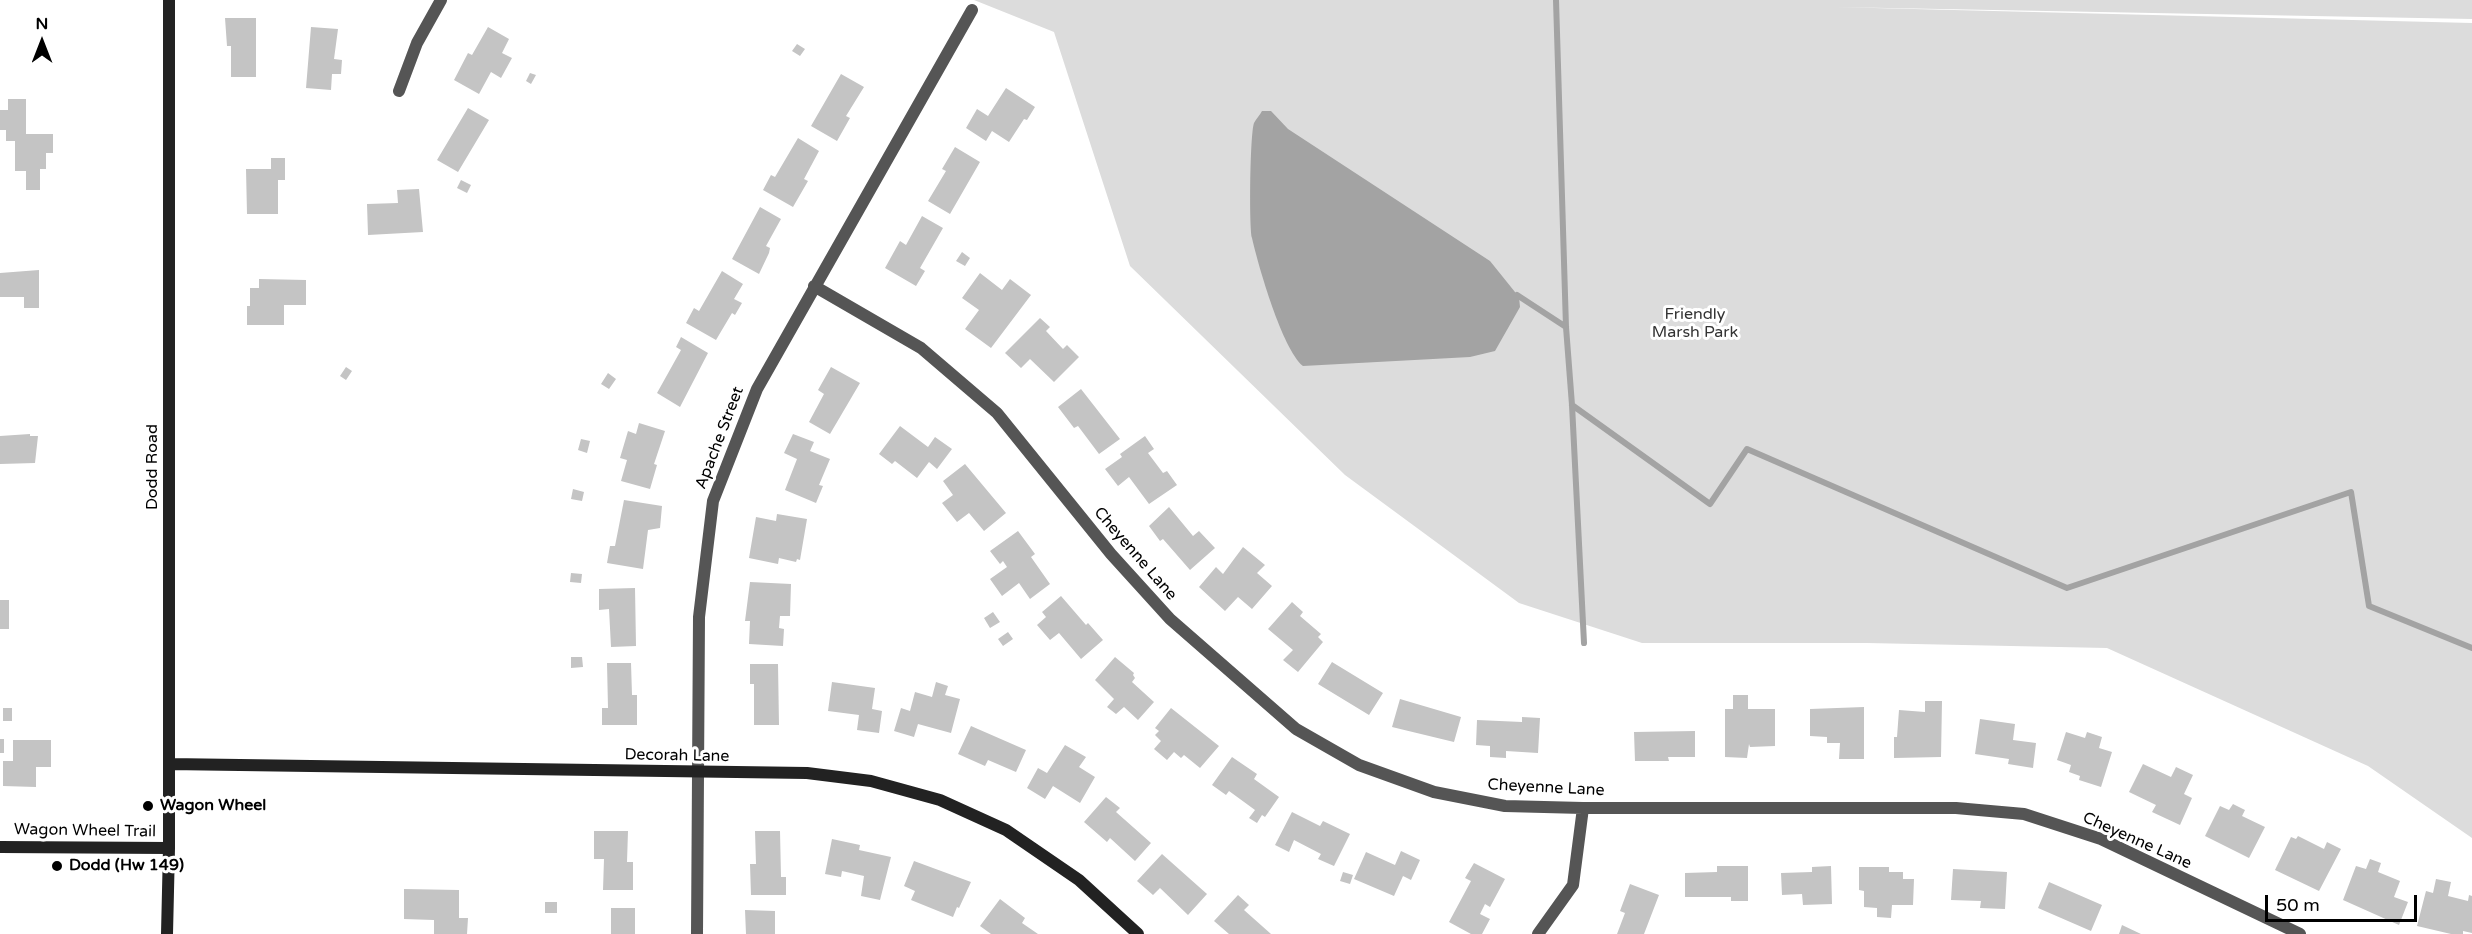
<!DOCTYPE html>
<html>
<head>
<meta charset="utf-8">
<style>
  body { margin:0 }
  #map { position:relative; width:2472px; height:934px; overflow:hidden; background:#fff; font-family:"Varela Round",sans-serif }
  canvas { display:block }
  .north { position:absolute; left:12px; top:12px; width:60px; height:60px; -webkit-text-stroke:4px #fff; paint-order:stroke; rotate:0deg; font-size:16px; font-weight:700; line-height:24px; text-align:center; color:#000 }
  .north::after { content:''; display:block; margin:auto; width:21px; height:27px; background:#000; clip-path:polygon(50% 0,100% 100%,50% 72%,0 100%) }
  .scale { position:absolute; left:2265px; top:895px; width:152px; height:27px; box-sizing:border-box; border:3px solid #000; border-top:0; padding-left:8px; font-size:18px; line-height:21px; white-space:nowrap; color:#000; -webkit-text-stroke:4px #fff; paint-order:stroke }
</style>
</head>
<body>
<div id="map">
<canvas width="2472" height="934"></canvas>
<div class="north">N</div>
<div class="scale">50 m</div>
</div>
<script>
const ctx = document.querySelector('canvas').getContext('2d');
ctx.lineJoin = 'round';
function paint(path, color) {
  ctx.fillStyle = color;
  ctx.fill(path, 'evenodd');
}
function stroke(path, color, width, dash) {
  ctx.strokeStyle = color;
  ctx.lineWidth = width;
  ctx.lineCap = dash ? 'butt' : 'round';
  ctx.setLineDash(dash || []);
  ctx.stroke(path);
}
function write(font, color, halo, rows, align = 'center') {
  ctx.font = font + ' "Varela Round",sans-serif';
  ctx.lineWidth = 6;
  ctx.setLineDash([]);
  ctx.textBaseline = 'middle';
  ctx.strokeStyle = halo;
  ctx.fillStyle = color;
  for (const [text, x, y, turn = 0] of rows) {
    ctx.save();
    ctx.translate(x, y);
    ctx.rotate((+turn || 0) * Math.PI / 180);
    ctx.textAlign = isNaN(turn) ? turn : align;
    if (halo) ctx.strokeText(text, 0, 0);
    ctx.fillText(text, 0, 0);
    ctx.restore();
  }
}
paint(new Path2D(`
  M974,0H2472V19L1834,7L2472,23V838L2368,766L2107,648L1867,643H1642L1519,603L1345,475L1130,266L1054,32Z`), '#dcdcdc');
paint(new Path2D(`
  M1262,111H1271L1288,129L1490,261L1519,297L1520,307L1495,351L1470,357L1303,366C1282,348 1259,268 1252,238C1249,225 1250,134 1254,123C1256,119 1260,115 1262,111Z`), '#a3a3a3');
stroke(new Path2D(`
  M1556,0L1566,327L1572,405L1584,643
  M1517,295L1566,327
  M1572,405L1710,504L1747,449L2067,588L2351,492L2369,606L2472,648`), '#a3a3a3', 6);
paint(new Path2D(`
  M225,18H256V77H231V46H227Z
  M311,27L338,29L334,59L342,60L341,74H332L331,90L306,88Z
  M488,27L509,39L502,53L512,58L501,78L491,72L479,94L454,80L468,53L472,55Z
  M797,44L805,49L800,56L792,51Z
  M530,73L536,75L531,84L526,81Z
  M841,74L864,87L846,116L850,118L837,141L811,126Z
  M1006,88L1035,107L1027,120L1024,119L1009,142L992,131L986,141L966,128L977,109L988,116Z
  M8,99H26V134H53V153H46V169H40V190H26V171H15V141H6V130H0V110H8Z
  M468,108L489,120L458,172L437,160Z
  M798,138L819,151L804,179L808,181L793,207L763,190L771,175L775,177Z
  M955,147L980,162L950,214L928,201L946,171L942,169Z
  M271,158H285V180H278V214H247L246,169H271Z
  M461,180L471,185L467,193L457,188Z
  M419,189L423,232L368,235L367,204L398,203L397,190Z
  M760,207L781,219L766,246L770,248L769,253L759,274L732,259Z
  M922,216L943,228L920,268L925,271L916,286L885,268L900,241L906,245Z
  M962,252L970,258L965,266L956,261Z
  M39,270V308H24V297H0V273Z
  M722,271L743,284L734,299L742,303L735,315L732,313L716,340L686,323L694,308L699,311Z
  M980,273L1002,290L1010,279L1031,295L991,348L965,329L979,310L962,298Z
  M259,279L306,280V305H284V325H247V306H250V288H259Z
  M1040,318L1050,327L1046,331L1063,349L1067,345L1079,357L1054,382L1030,359L1021,368L1005,353Z
  M681,337L708,353L680,407L657,393L681,350L676,347Z
  M346,367L352,371L346,380L340,376Z
  M831,367L860,383L830,434L809,422L824,394L818,390Z
  M608,373L616,379L609,389L601,384Z
  M1081,389L1120,439L1099,454L1078,426L1074,428L1058,407Z
  M639,423L665,431L654,464L657,465L650,489L621,481L627,460L620,458L628,431L636,434Z
  M900,426L928,447L935,437L952,449L937,469L929,462L917,478L895,461L892,464L879,454Z
  M30,434V436H38L35,463L0,464V436Z
  M793,434L814,442L810,451L830,459L819,485L823,486L816,503L785,490L797,459L784,453Z
  M1145,436L1154,449L1148,453L1163,473L1167,471L1177,485L1149,504L1129,477L1118,486L1105,469L1122,457L1120,454Z
  M581,439L590,441L587,453L578,450Z
  M965,464L1006,513L984,531L969,513L957,522L942,503L953,495L943,481Z
  M573,489L584,492L582,501L571,499Z
  M624,500L662,506L660,528L648,530L643,569L607,563L610,546H615Z
  M1169,507L1193,536L1199,531L1215,548L1190,570L1163,539L1160,541L1149,526Z
  M777,514L807,519L800,560L797,559L796,562L779,558L778,564L749,558L756,517L776,521Z
  M1018,531L1035,554L1031,557L1050,584L1030,599L1019,583L1002,596L990,579L1007,567L1003,561L1000,564L990,551Z
  M1243,547L1265,565L1257,573L1272,586L1252,609L1238,597L1225,611L1199,587L1216,567L1223,574Z
  M571,573L582,574L581,583L570,582Z
  M750,582L791,584L790,616H780L779,628L784,629L783,646L749,644L750,621H745Z
  M635,588L636,646L611,647L609,609L599,610V589Z
  M1061,596L1086,625L1088,623L1103,640L1081,659L1059,633L1050,640L1037,625L1046,617L1042,612Z
  M0,600H9V629H0Z
  M1292,602L1303,612L1300,616L1321,634L1318,637L1323,642L1298,672L1283,660L1293,650L1268,629Z
  M993,612L1000,622L990,628L984,618Z
  M1008,632L1013,639L1003,646L998,639Z
  M571,657H582L583,667L571,668Z
  M1115,657L1134,673L1133,675L1135,678L1132,682L1154,702L1138,720L1124,707L1116,714L1107,707L1114,699L1095,680Z
  M1332,662L1383,693L1369,715L1318,684Z
  M607,663H631L632,695H637V725H602V708H608Z
  M750,664H778L779,725H754V684H750Z
  M832,682L875,688L872,709L882,711L879,733L857,730L859,715L828,711Z
  M936,682L948,686L945,695L960,699L951,733L918,724L914,737L894,731L901,708L910,711L915,692L932,697Z
  M1733,695H1748V709H1775V746L1750,747L1749,744L1747,758L1725,757V709H1733Z
  M1400,699L1461,717L1454,742L1392,727Z
  M1925,701H1942L1941,757L1894,758V737H1897L1899,710L1925,712Z
  M1864,707V759H1839L1840,743H1827V737L1810,736V709Z
  M3,708H12V721H3Z
  M1171,708L1219,746L1200,768L1184,755L1181,758L1174,752L1167,760L1154,749L1161,741L1155,735L1159,731L1155,728Z
  M1522,717L1540,718L1538,753L1506,751V758L1490,757V746L1476,745L1477,720L1522,722Z
  M1980,719L2015,724L2013,740L2036,743L2033,768L2008,764L2009,759L1975,754Z
  M971,726L1026,750L1016,772L988,760L985,766L958,754Z
  M1695,731V757H1668L1669,761H1635L1634,732Z
  M2066,732L2085,738L2087,732L2102,737L2099,748L2112,752L2101,787L2079,780L2080,776L2069,772L2071,765L2057,760Z
  M0,739H4V753H0Z
  M13,740H51V767H36V787L3,786V761H13Z
  M1065,745L1086,757L1079,767L1095,777L1080,803L1053,786L1045,799L1027,788L1038,768L1047,773Z
  M1232,757L1257,774L1254,779L1279,797L1265,817L1262,815L1257,823L1249,818L1255,810L1229,791L1226,795L1212,785Z
  M2143,764L2171,777L2176,767L2193,775L2184,794L2192,798L2180,825L2152,812L2156,805L2129,792Z
  M1106,797L1120,808L1116,812L1151,843L1135,861L1110,838L1107,842L1084,822Z
  M2233,804L2245,810L2242,816L2265,827L2249,858L2205,836L2220,806L2229,810Z
  M1292,812L1320,826L1323,821L1350,834L1334,866L1318,859L1321,854L1294,840L1289,852L1275,845Z
  M594,831H628L627,862H633V890H603L604,859H594Z
  M755,831H780L781,877H786V895H751L750,864H756Z
  M2298,836L2324,849L2327,842L2341,849L2319,891L2275,870L2291,837L2296,839Z
  M832,839L860,845L859,850L891,857L880,900L861,896L864,876L842,871L841,877L825,874Z
  M1401,851L1420,860L1411,880L1403,876L1394,896L1354,879L1366,852L1395,865Z
  M1162,854L1207,894L1188,915L1160,888L1153,895L1137,881Z
  M2370,859L2381,863L2378,872L2400,881L2394,897L2408,902L2399,925L2343,900L2356,866L2366,869Z
  M914,861L971,882L959,908L957,907L953,917L911,900L915,891L904,886Z
  M1474,863L1505,879L1490,907L1485,904L1480,914L1490,919L1482,934H1471L1449,922L1471,881L1465,878Z
  M1717,866H1748V901H1731V897H1685V873L1717,872Z
  M1831,866L1832,904L1803,905L1802,894L1782,895L1781,873L1812,872V867Z
  M1859,867H1889V872H1903V879H1914L1913,905H1892L1891,918L1877,917V908L1864,907V891L1859,890Z
  M1953,869L2007,872L2005,909L1980,908L1981,901L1951,900Z
  M1343,872L1353,875L1350,884L1340,881Z
  M2436,879L2451,882L2448,896L2468,901L2469,895L2472,896V933L2463,931V934H2451L2417,926L2426,891L2433,893Z
  M2049,882L2102,905L2091,931L2038,908Z
  M1630,884L1659,895L1644,934H1617L1625,913L1620,911Z
  M404,889L459,890V918H468L467,934H434V920L404,919Z
  M1238,895L1249,905L1244,910L1271,934H1229L1214,921Z
  M1000,899L1025,918L1022,923L1038,934H991L980,926Z
  M545,902H557V913H545Z
  M611,908H635V934H611Z
  M745,910L775,911V934H746Z
  M2122,925L2141,934H2119Z`), '#c4c4c4');
stroke(new Path2D(`
  M399,91L417,43L441,0
  M814,286L921,348L997,413L1111,554L1170,619L1296,729L1359,765L1434,792L1505,806L1583,808H1956L2024,814L2101,839L2300,934
  M697,934L699,617L713,501L757,389L972,10
  M1538,934L1573,885L1583,808`), '#555', 12);
stroke(new Path2D(`
  M169,764L807,773L871,781L940,800L1006,830L1079,880L1138,934
  M0,847L169,848
  M167,934L169,848V0`), '#222', 12);
for (const [x, y, r, color] of [
  [148,806,6,"#000"],
  [57,866,6,"#000"]
]) {
  const dot = new Path2D();
  dot.arc(x, y, r, 0, 2 * Math.PI);
  ctx.fillStyle = color;
  ctx.fill(dot);
  stroke(dot, '#fff', 2);
}
write('16px', '#333', '#fff', [
  ["Friendly",1695,315],
  ["Marsh Park",1695,333]
]);
write('16px', '#000', '#fff', [
  ["Apache Street",720,438,-69],
  ["Dodd Road",153,467,-90],
  ["Cheyenne Lane",1135,554,49],
  ["Decorah Lane",677,756,1],
  ["Cheyenne Lane",1546,788,3],
  ["Wagon Wheel Trail",85,831,1],
  ["Cheyenne Lane",2137,841,24]
]);
write('bold 16px', '#000', '#fff', [
  ["Wagon Wheel",160,806],
  ["Dodd (Hw 149)",69,866]
], 'left');
</script>
</body>
</html>
